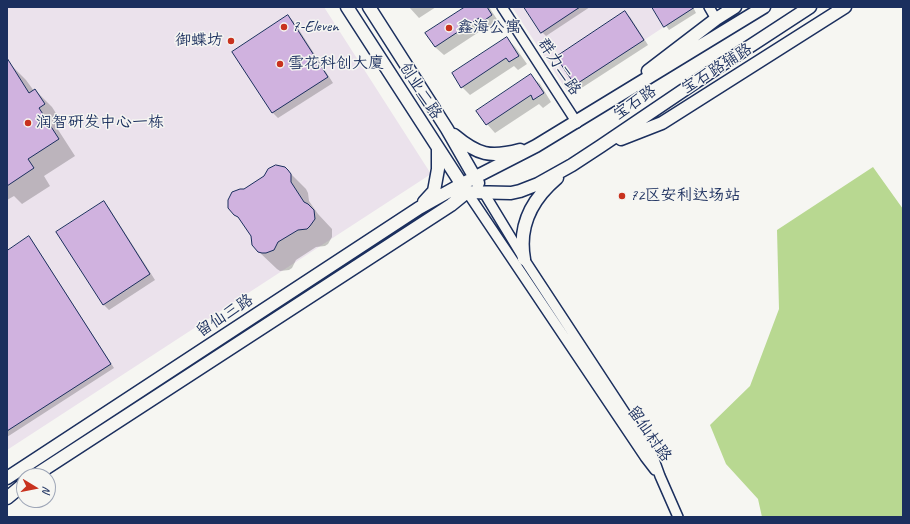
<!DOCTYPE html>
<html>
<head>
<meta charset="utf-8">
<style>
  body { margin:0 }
  #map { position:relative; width:910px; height:524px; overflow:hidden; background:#f6f6f2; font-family:Caveat,sans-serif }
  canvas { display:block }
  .frame { position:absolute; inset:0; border:8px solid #1b2f5e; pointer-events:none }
  .north { position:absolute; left:16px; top:468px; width:40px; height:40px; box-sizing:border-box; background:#f6f6f2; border:1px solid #9ea6b7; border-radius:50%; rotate:100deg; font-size:11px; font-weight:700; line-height:16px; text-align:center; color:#1b2f5e }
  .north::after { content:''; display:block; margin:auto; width:14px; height:18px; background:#c8321e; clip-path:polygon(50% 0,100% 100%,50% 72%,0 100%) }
</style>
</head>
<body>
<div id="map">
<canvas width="910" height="524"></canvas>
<div class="frame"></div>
<div class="north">N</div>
</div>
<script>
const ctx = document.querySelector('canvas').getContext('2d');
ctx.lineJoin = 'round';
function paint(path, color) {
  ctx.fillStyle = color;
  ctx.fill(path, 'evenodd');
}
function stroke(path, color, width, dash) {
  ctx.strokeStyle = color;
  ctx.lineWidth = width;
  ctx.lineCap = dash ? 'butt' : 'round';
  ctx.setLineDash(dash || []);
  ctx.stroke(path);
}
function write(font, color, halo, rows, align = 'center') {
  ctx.font = font + ' Caveat,"LXGW WenKai TC",sans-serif';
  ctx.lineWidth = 3;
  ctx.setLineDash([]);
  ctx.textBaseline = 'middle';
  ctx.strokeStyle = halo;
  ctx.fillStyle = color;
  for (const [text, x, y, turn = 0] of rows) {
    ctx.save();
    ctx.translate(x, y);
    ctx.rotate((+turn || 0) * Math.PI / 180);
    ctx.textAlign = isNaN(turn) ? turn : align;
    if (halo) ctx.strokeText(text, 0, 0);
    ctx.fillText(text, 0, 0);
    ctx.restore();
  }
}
paint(new Path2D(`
  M7,7H324L431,174L7,450Z
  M512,7H694L567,91Z`), '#ebe2ec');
paint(new Path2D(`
  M873,167L903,209V517H762L758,499L726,464L710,425L750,386L779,309L777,230Z`), '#b8d891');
paint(new Path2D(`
  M409,7H436L419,18Z
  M467,7H489L500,24L491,30L488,26L444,55L435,47L427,33Z
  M525,7H590L546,36L542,32Z
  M653,7H693L696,13L669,30Z
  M625,13L630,17L648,45L580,89L576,85L558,57Z
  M288,16L294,22L333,83L278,118L273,113L234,52Z
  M507,38L515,47L527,64L518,70L514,66L470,95L462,87Z
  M9,63L26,80L34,91L35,90L52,107L61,121L55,125L75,156L44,176L50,186L22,204L14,196L7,200V64Z
  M531,76L540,84L551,102L543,108L539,104L495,133L487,124Z
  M288,171L306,189L308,193L309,201L318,214L332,229V237L328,244L325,246L316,247L296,260L292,268L289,270L280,271L277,269L258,251L252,236L244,223L235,214L245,190Z
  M104,203L109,208L155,280L109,310L104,305Z
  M29,238L33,242L114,368L7,437V252Z`), '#0003');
const building = new Path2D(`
  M465,7H487L492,15L482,22L479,18L435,47L425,33Z
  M524,7H580L541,33Z
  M652,7H695L664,27Z
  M625,11L644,40L575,85L556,57Z
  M288,15L328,77L272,113L232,52Z
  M507,37L519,56L509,62L506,58L461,88L452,73Z
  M7,58L29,93L35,89L45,104L39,108L59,139L28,159L34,168L7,186Z
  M531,74L544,93L533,100L531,95L486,125L476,111Z
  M276,165L285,167L288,170L291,174V182L304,202L308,204L314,210L315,219L310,226L307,229L298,230L278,242L274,250L266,253H262L258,252L252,245L251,236L238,217L234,215L228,208V200L232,192L240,189H244L264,176L268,169Z
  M104,201L150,274L103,305L56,232Z
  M29,236L111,364L7,431V251Z`);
paint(building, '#d0b2df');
stroke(building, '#1b2f5e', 1);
const minor = new Path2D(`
  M502,7L577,123
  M709,7L716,19
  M467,192L645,457L655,470
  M484,193L524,259L652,454L660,476L678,517`);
const major = new Path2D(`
  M347,7L466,191
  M369,7L447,129L478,183
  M648,71L716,19L735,7
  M454,135C478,155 490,158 520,150
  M621,139L662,123L845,7
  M467,192L511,193L520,191L538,184L572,165L601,146L709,73L810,7
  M424,202L434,191L438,169V148
  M524,259C518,226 531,200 557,178
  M34,476L451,205L467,192
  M7,478L419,208L462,184L536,146L764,7
  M7,498L24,484`);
stroke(minor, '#1b2f5e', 12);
stroke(major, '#1b2f5e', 15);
stroke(minor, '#f6f6f2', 9);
stroke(major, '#f6f6f2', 12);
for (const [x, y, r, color] of [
  [284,27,4,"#c8321e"],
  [449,28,4,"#c8321e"],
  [231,41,4,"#c8321e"],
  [280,64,4,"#c8321e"],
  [28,123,4,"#c8321e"],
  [622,196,4,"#c8321e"]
]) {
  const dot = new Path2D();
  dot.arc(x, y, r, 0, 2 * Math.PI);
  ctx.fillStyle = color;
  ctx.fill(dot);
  stroke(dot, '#f6f6f2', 1.5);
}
write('16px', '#1b2f5e', '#f6f6f2', [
  ["7-Eleven",292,27],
  ["鑫海公寓",457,28],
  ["御蝶坊",223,41,"right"],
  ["雪花科创大廈",288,64],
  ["润智研发中心一栋",36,123],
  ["72区安利达场站",630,196]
], 'left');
write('16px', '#1b2f5e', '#f6f6f2', [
  ["群力二路",559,67,57],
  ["宝石路辅路",717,69,-32],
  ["创业二路",420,91,57],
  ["宝石路",635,103,-34],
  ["留仙三路",225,316,-33],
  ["留仙村路",649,434,55]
]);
</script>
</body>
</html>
